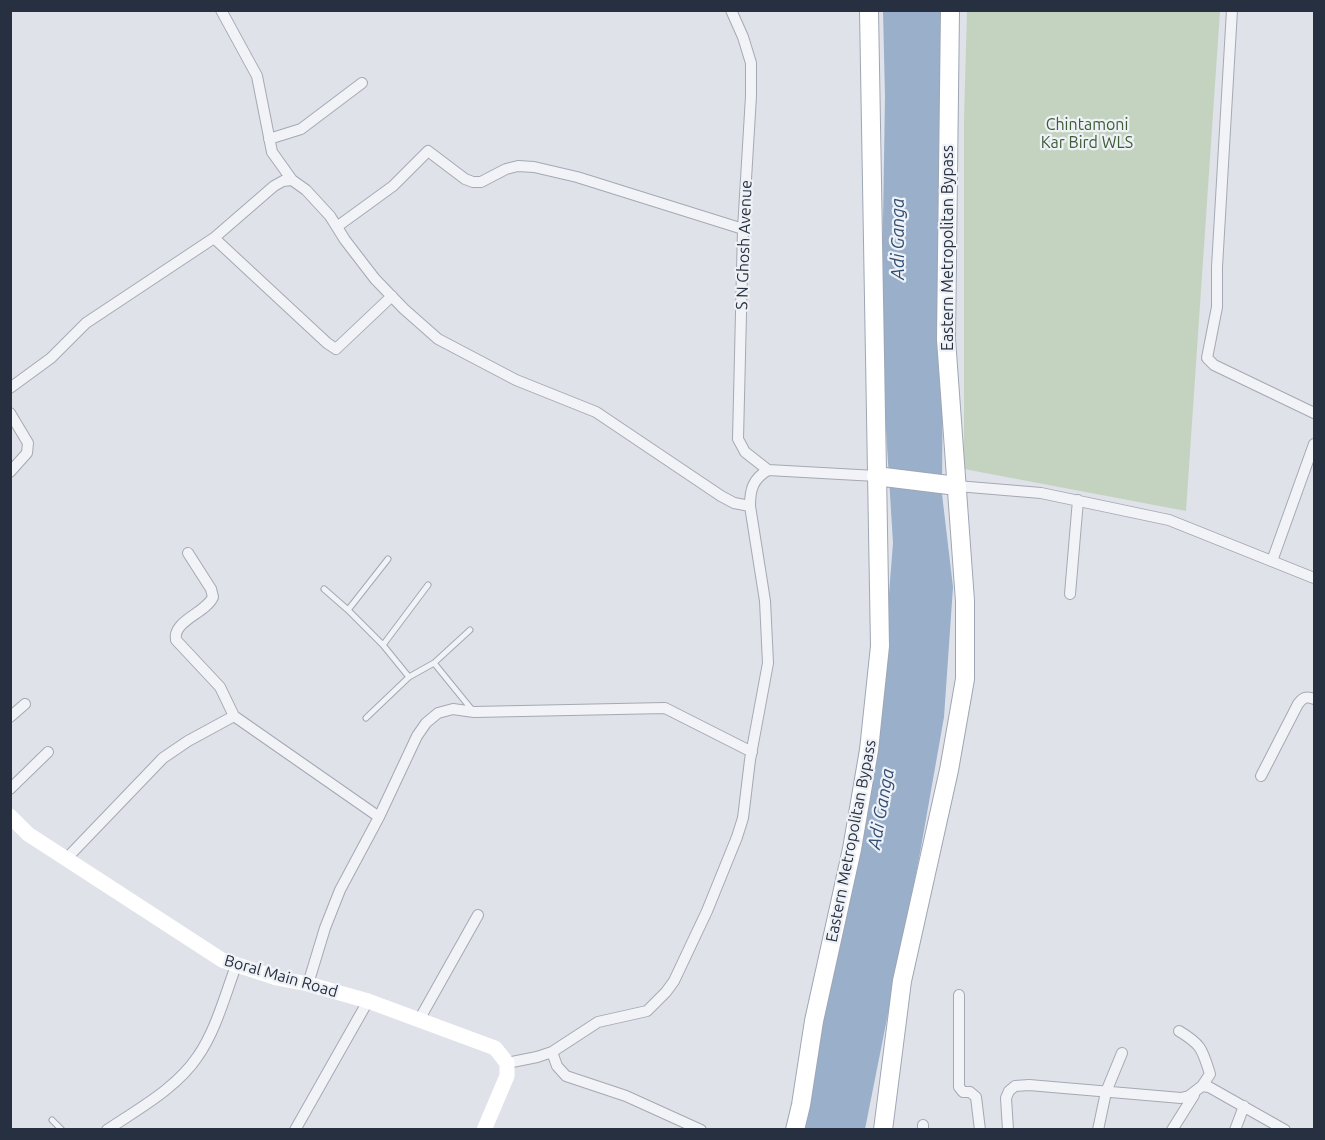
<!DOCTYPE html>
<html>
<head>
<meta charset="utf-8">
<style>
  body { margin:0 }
  #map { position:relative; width:1325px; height:1140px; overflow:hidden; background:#dfe2e9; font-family:Ubuntu,sans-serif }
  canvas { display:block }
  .frame { position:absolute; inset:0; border:12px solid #273040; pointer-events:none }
</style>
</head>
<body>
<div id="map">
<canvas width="1325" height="1140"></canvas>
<div class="frame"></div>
</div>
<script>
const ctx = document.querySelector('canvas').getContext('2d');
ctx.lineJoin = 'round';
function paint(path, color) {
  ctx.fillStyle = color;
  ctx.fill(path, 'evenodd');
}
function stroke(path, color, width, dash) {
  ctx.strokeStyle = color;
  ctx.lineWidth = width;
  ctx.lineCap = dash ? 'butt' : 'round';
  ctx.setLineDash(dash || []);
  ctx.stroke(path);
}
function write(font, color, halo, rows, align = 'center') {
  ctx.font = font + ' Ubuntu,sans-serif';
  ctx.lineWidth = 4.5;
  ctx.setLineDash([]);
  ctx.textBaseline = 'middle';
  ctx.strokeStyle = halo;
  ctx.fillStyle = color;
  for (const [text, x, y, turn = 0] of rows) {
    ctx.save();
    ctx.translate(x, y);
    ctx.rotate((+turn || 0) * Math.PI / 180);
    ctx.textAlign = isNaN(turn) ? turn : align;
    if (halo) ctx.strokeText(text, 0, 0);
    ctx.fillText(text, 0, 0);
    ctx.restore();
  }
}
paint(new Path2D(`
  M967,11H1220L1186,511L964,469V119Z`), '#c4d3c0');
paint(new Path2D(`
  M883,11H945L942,494L953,587L944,717L920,853L865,1129L803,1130L825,1009L875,773L893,543L881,348L885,97Z`), '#99afca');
const lane = new Path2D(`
  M388,559L348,610L383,645L409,677
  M324,589L348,610
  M383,645L428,585
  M434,663L470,630
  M366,718L409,677L434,663L473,711
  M52,1120L62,1130`);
const street = new Path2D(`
  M221,10L257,76L272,152L292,180
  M731,10L743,37L751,63V96L743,229L738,439L745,452L768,470
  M1232,10L1217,267V307L1207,358L1214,365L1314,413
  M269,139L301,129L362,83
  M338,226L393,186L428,151L465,179L473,182H481L506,169L518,166L534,167L577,177L743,229
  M214,238L327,343L336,349L392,296
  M10,388L51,358L86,323L214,238L274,186L283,181L292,180L306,190L330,216L345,240L375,279L404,309L438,339L516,380L596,412L721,496L734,503L750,506
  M10,413L28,443L27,453L10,472
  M957,486L1041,493L1169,520L1314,578
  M188,553L211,589L213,597C206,613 172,621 176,640L220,687L234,716L379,817
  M1272,561L1314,444
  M1070,594L1078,500
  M10,717L25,704
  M1261,776L1298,704C1303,697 1307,696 1314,699
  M10,789L48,752
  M66,859L163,758L188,741L234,716
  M308,984L325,928L340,890L379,817L417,736L426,723L438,713L453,709L474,712L665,708L752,752
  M959,995V1087L963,1092H970L976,1097L980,1130
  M419,1020L478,915
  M1179,1031C1202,1045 1202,1049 1210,1074L1202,1086
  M552,1052L557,1066L566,1076L626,1096L701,1130
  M507,1063L537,1057L552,1052L598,1022L647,1011L666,992L674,981L707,911L737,837L743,818L750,760L768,663L765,601L750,506C750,489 753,479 768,470L876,476
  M107,1130C138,1109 177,1088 198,1056C216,1030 225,995 236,966
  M295,1130L368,1001
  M923,1130V1125
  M1008,1130L1006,1098L1009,1091L1015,1086L1029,1085L1181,1098L1189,1096L1202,1086L1209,1087L1285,1130
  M1098,1130L1106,1092L1122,1053
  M1172,1130L1194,1095
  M1235,1130L1244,1106`);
const primary = new Path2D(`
  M876,476L957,486
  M795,1130L801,1105L814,1021L852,849L869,750L880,646L869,10
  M883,1130L902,981L949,770L965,679V601L946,339L950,10`);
stroke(lane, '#a4a9b3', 7);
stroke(street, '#a4a9b3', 12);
stroke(primary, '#9ea6b5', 20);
stroke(lane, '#f2f3f7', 5);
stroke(street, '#f2f3f7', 10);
stroke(new Path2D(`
  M10,816L28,834L222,960L277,978L308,984L368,1001L495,1048L507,1063V1076L484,1130`), '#fff', 15);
stroke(primary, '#fff', 18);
write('16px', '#3b5c34', '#eef1f6', [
  ["Chintamoni",1087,125],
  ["Kar Bird WLS",1087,143]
]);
write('16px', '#273040', '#eef1f6', [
  ["S N Ghosh Avenue",744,245,-88],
  ["Eastern Metropolitan Bypass",948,248,-90],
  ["Eastern Metropolitan Bypass",851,841,-79],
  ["Boral Main Road",281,976,16]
]);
write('italic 18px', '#314e75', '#eef1f6', [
  ["Adi Ganga",898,239,-90],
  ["Adi Ganga",881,809,-80]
]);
</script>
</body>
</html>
